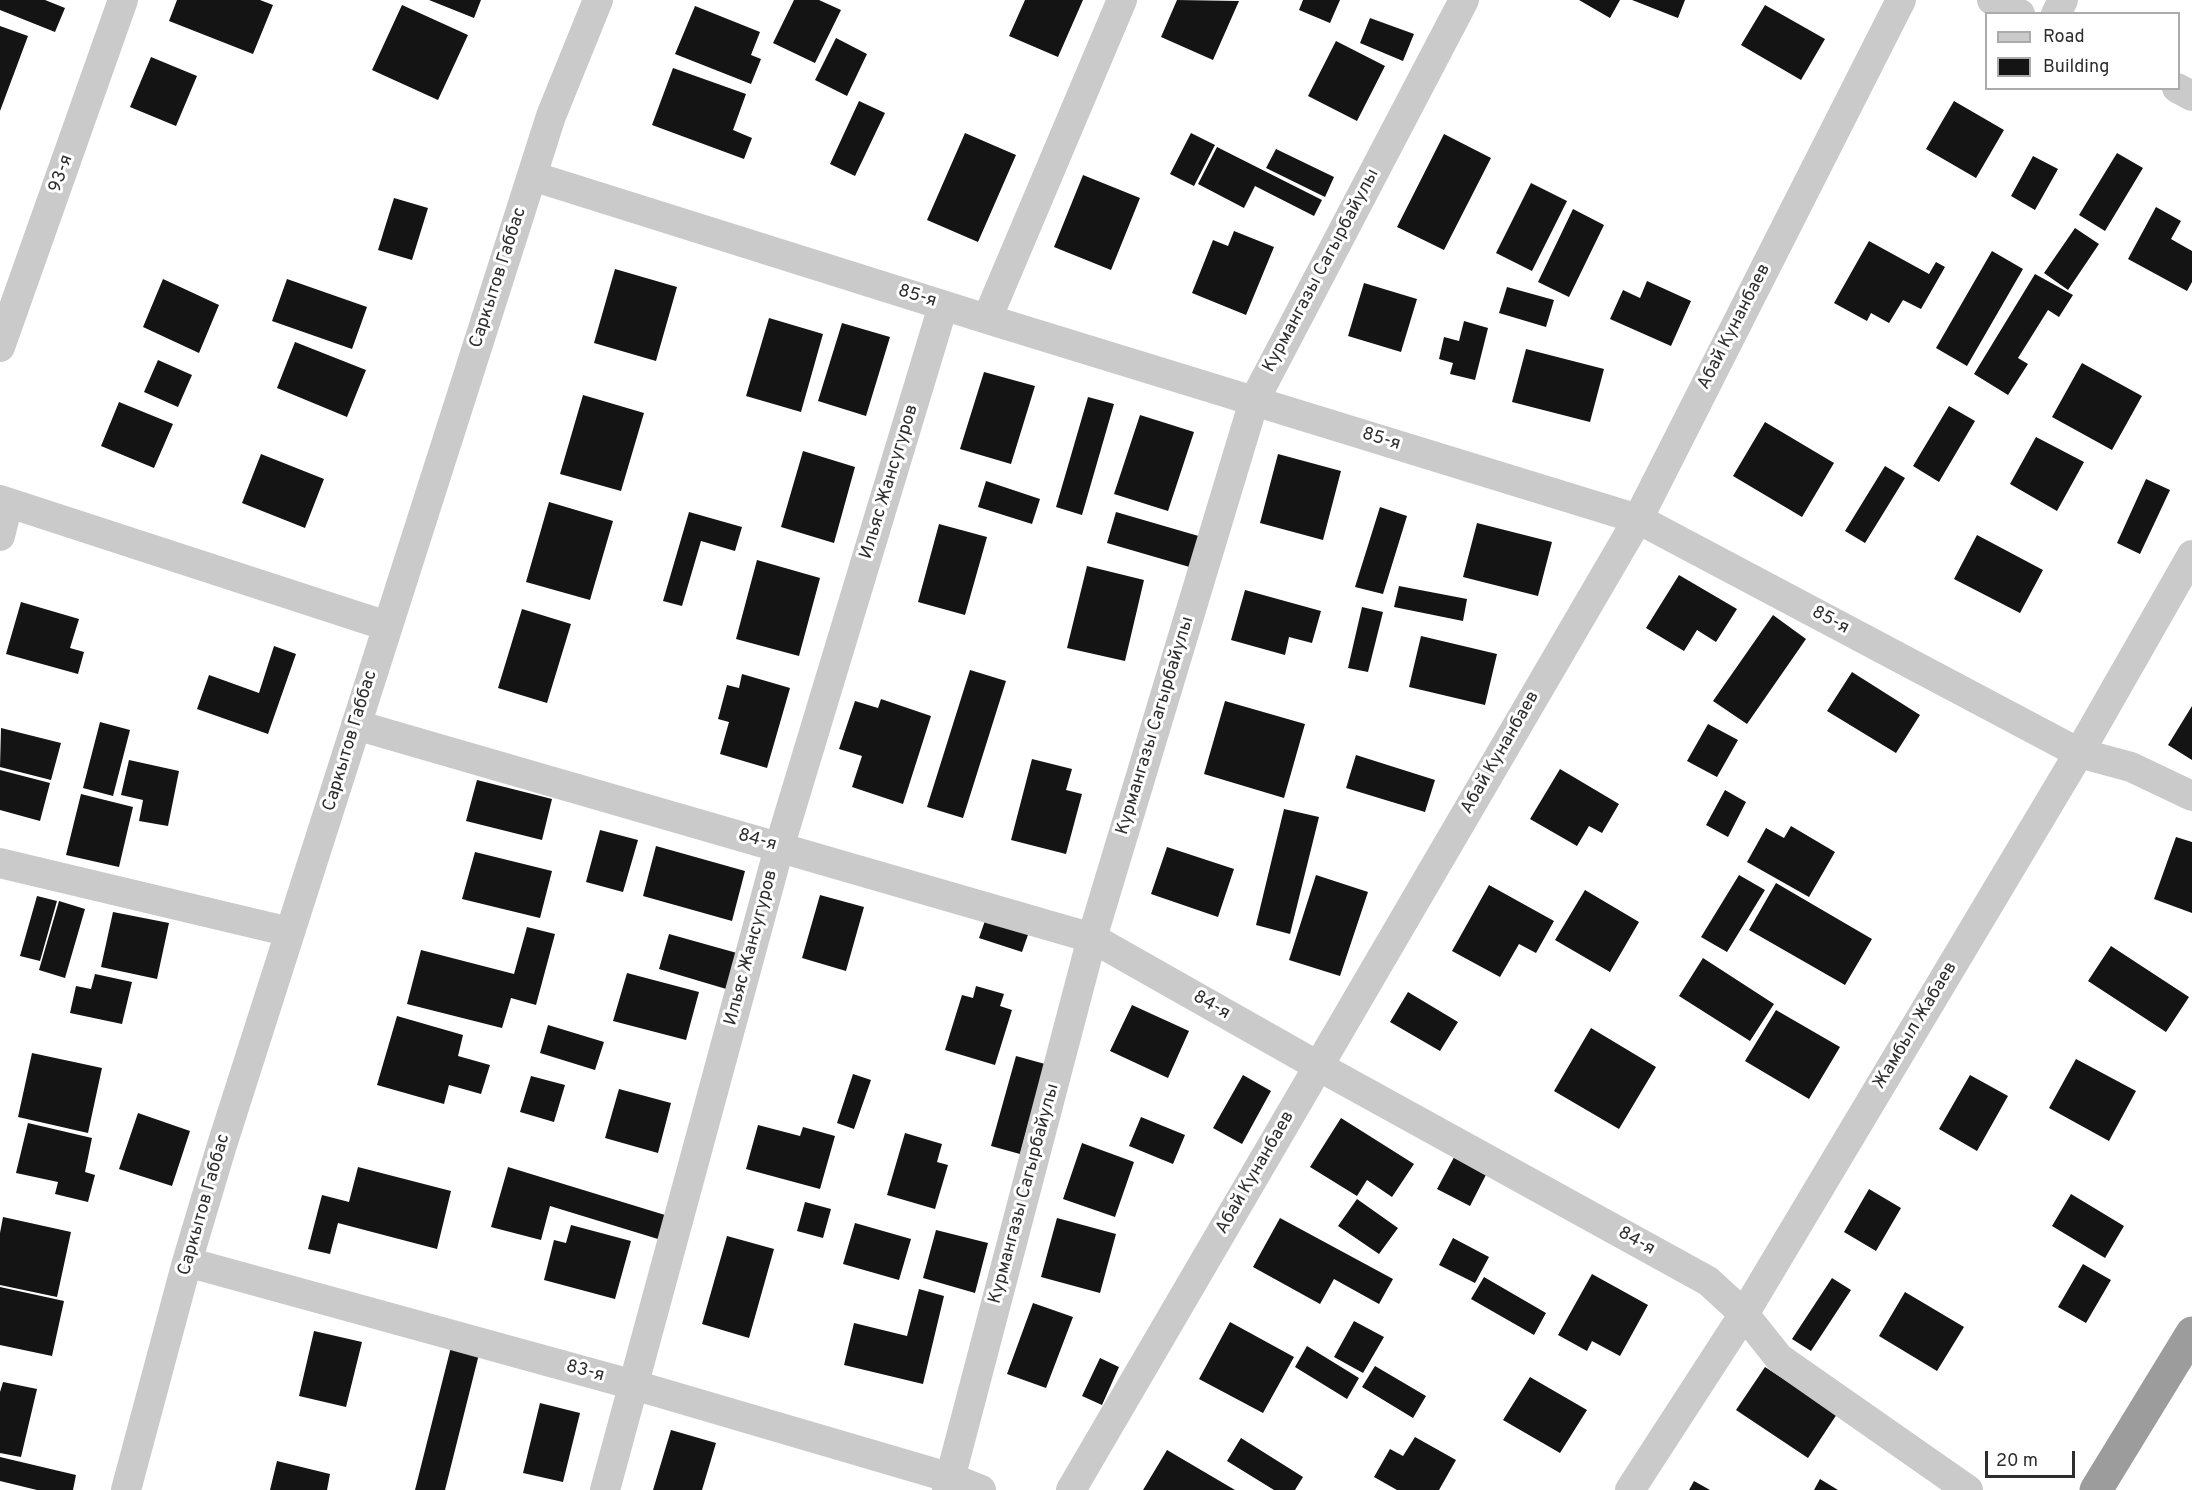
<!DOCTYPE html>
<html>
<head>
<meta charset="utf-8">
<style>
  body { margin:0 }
  #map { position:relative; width:2192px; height:1490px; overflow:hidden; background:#fff; font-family:Overpass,sans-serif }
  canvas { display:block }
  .legend { position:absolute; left:1985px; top:12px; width:195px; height:78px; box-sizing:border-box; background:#fff; border:2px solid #ababab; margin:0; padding:8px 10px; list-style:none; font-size:18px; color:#2d2d2d }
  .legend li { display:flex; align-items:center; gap:12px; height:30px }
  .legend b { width:30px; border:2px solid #ababab }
  .scale { position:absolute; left:1985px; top:1451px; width:90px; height:27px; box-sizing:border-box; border:3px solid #2d2d2d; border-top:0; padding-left:8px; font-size:18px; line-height:21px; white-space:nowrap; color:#2d2d2d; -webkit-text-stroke:4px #fff; paint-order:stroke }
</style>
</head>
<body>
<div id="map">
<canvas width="2192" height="1490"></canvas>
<ul class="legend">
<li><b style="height:8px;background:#cacaca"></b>Road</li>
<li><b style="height:16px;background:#141414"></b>Building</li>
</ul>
<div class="scale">20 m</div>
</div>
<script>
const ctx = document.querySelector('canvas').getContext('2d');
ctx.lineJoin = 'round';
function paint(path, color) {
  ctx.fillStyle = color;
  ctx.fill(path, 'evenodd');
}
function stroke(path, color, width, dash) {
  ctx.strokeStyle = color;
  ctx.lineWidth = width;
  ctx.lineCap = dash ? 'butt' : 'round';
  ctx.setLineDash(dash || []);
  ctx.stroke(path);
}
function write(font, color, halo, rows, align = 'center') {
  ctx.font = font + ' Overpass,sans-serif';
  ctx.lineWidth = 6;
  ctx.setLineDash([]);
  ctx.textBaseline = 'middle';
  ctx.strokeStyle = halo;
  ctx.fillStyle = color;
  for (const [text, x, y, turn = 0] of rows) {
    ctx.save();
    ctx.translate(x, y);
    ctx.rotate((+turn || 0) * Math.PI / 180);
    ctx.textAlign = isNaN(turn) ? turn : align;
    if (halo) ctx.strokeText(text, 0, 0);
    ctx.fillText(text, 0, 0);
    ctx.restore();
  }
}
paint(new Path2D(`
  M0,0H45L65,8L55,32L0,10Z
  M177,0H260L273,5L253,54L169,21Z
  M429,0H481L474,18Z
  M794,0H819L841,10L815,63L773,43Z
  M1025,0H1083L1058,57L1009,36Z
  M1177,0L1239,1L1213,60L1161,37Z
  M1303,0H1340L1330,23L1299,10Z
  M1579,0H1620L1610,18Z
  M1632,0H1685L1678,18Z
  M402,5L468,35L438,100L372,70Z
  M1765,5L1825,39L1801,80L1741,45Z
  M695,6L760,32L751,55L761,59L751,84L675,54Z
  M1370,18L1414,34L1403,61L1360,43Z
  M0,26L28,36L0,111Z
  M836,38L867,54L847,96L815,80Z
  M1336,41L1385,66L1357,121L1308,96Z
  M151,57L197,76L176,126L130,107Z
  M673,68L746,94L733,130L752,138L744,159L652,125Z
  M859,101L885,113L855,176L830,164Z
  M1954,101L2004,130L1976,178L1926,149Z
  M965,133L1016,155L978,242L927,220Z
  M1191,133L1215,145L1194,186L1170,174Z
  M1444,134L1491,158L1444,250L1397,227Z
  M1217,147L1322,200L1314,216L1255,186L1244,208L1198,184Z
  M1276,149L1334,177L1325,197L1266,168Z
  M2117,153L2143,168L2105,231L2079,215Z
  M2033,156L2058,169L2035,210L2011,196Z
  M1083,175L1140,198L1111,270L1054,247Z
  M1531,183L1567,201L1532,271L1496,253Z
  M394,198L428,208L412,260L378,250Z
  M2156,207L2181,221L2171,239L2192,251V282L2187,291L2128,259Z
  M1573,209L1604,225L1569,297L1538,282Z
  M2075,228L2099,244L2068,290L2044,273Z
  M1234,231L1274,247L1246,315L1192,293L1213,240L1228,246Z
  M1869,241L1929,274L1936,262L1945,267L1921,309L1903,300L1889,323L1871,313L1867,321L1834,303Z
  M1992,251L2023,269L1967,366L1936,348Z
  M615,269L677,287L656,361L594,343Z
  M2035,274L2073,295L2059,317L2048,310L2018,358L2028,364L2008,395L1974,374Z
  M163,279L219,305L199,353L143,327Z
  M287,279L367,307L352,349L272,321Z
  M1647,281L1691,301L1671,346L1610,319L1623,290L1640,298Z
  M1364,283L1417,299L1401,352L1348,336Z
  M1507,287L1554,300L1546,327L1499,313Z
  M769,318L823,334L801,412L746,396Z
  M1464,321L1488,328L1475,380L1450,374L1453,363L1439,359L1444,337L1459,341Z
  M842,323L890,337L866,416L818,401Z
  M295,342L366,370L347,417L277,388Z
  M1526,349L1604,369L1590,422L1512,402Z
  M158,360L192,375L178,407L144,392Z
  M2082,363L2142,396L2112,450L2052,417Z
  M984,372L1035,386L1011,464L960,449Z
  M583,395L644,413L621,491L560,474Z
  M1088,397L1114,404L1082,515L1056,507Z
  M119,402L173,424L154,468L101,446Z
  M1949,406L1975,421L1939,482L1913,466Z
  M1140,415L1194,432L1168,511L1114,494Z
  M1765,422L1834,463L1802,517L1733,476Z
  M2036,437L2084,462L2057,511L2010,484Z
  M803,451L855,467L834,543L781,527Z
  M261,454L324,479L305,528L242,503Z
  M1278,454L1341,471L1323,540L1260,523Z
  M1885,466L1905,478L1865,543L1845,531Z
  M2146,479L2170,490L2140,554L2117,543Z
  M986,481L1040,499L1032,524L978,507Z
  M549,502L613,521L590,600L526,582Z
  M1380,507L1407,516L1383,594L1355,587Z
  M689,512L742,527L735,551L701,541L682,606L663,601Z
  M1116,512L1202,537L1193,568L1107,543Z
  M1477,523L1552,542L1538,596L1463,577Z
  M939,524L987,537L965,615L918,602Z
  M1977,535L2043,570L2020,613L1954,579Z
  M757,560L820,578L799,656L736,639Z
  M1087,566L1144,580L1125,661L1067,648Z
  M1679,575L1737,609L1716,642L1697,630L1684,651L1646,628Z
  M1399,586L1467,599L1463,621L1394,607Z
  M1245,590L1321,611L1312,643L1289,637L1285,655L1231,640Z
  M21,602L79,619L70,648L84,652L78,674L6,654Z
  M1362,607L1383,612L1368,672L1348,668Z
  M522,609L571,624L547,703L498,688Z
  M1773,615L1806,639L1747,724L1713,701Z
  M1421,636L1497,654L1485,705L1409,687Z
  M274,646L296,654L268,734L197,709L209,675L259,693Z
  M970,670L1006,681L963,818L927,807Z
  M1852,672L1920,715L1896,753L1827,711Z
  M742,674L790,688L767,768L720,754L729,722L718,719L727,685L739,688Z
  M881,699L931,716L903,804L852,787L862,756L839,749L855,701L878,708Z
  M1225,701L1305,724L1284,798L1204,774Z
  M2192,706V760L2168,745Z
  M100,722L130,730L113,796L83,788Z
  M1708,724L1738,740L1717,777L1687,761Z
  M1,728L61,743L51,780L0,767Z
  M1356,755L1435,780L1425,812L1346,788Z
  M1032,759L1072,769L1066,790L1082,794L1066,854L1011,840Z
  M129,760L179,771L168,826L139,821L143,800L121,795Z
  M1560,769L1619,804L1602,833L1589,826L1577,846L1530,819Z
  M0,770L50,783L40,821L0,810Z
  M477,780L552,799L542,840L466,821Z
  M1725,790L1746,802L1728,837L1706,825Z
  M81,794L133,807L119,867L66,855Z
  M1284,809L1319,817L1290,934L1256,925Z
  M1791,826L1835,852L1809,897L1747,862L1766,828L1784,838Z
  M600,830L638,840L623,892L586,882Z
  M2176,837L2192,842V913L2154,899Z
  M656,846L745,871L732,921L643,896Z
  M1167,847L1234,869L1218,917L1151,894Z
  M475,852L552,871L540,918L462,899Z
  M1316,875L1368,892L1340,976L1289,960Z
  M1739,875L1765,890L1727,952L1701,937Z
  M1776,883L1872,939L1845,985L1749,930Z
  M1489,885L1554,921L1536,953L1519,944L1500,977L1452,951Z
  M1585,890L1639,922L1610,972L1555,940Z
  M820,895L864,907L846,971L802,958Z
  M37,896L57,901L40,961L20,956Z
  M59,901L85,909L65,978L39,970Z
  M113,912L169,923L157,979L101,967Z
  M987,915L1030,929L1022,952L979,938Z
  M527,927L555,934L536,1005L511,998L502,1028L407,1004L421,950L514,974Z
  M669,934L744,955L733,991L659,969Z
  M2111,946L2189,997L2166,1032L2088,981Z
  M1703,958L1774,1004L1750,1041L1679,996Z
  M627,973L699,992L686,1040L613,1021Z
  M95,974L132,982L122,1024L70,1013L76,986L91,989Z
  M976,986L1004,994L1000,1006L1012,1010L995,1065L945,1050L962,995L973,998Z
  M1408,992L1458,1022L1440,1051L1390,1022Z
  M1132,1005L1189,1031L1168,1078L1110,1051Z
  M1776,1010L1840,1047L1809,1099L1745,1061Z
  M397,1016L463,1035L458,1056L490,1065L481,1094L449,1085L444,1104L377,1085Z
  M548,1025L604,1042L595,1070L540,1053Z
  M1591,1028L1656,1067L1619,1129L1554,1091Z
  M32,1053L102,1068L88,1133L18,1117Z
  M1016,1056L1045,1064L1020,1154L991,1146Z
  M2076,1059L2136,1091L2109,1141L2049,1108Z
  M853,1074L871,1080L854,1129L837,1123Z
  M1243,1075L1271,1091L1242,1144L1213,1128Z
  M1970,1075L2008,1096L1977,1151L1939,1129Z
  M531,1076L565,1085L554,1122L520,1112Z
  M619,1089L671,1103L658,1153L605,1138Z
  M138,1113L190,1131L172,1186L119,1169Z
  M1141,1117L1185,1135L1173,1164L1129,1146Z
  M1341,1118L1414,1164L1392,1197L1367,1180L1357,1196L1310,1167Z
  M28,1123L92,1138L85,1172L95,1175L88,1202L55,1194L58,1182L16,1173Z
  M758,1125L800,1136L803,1127L835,1136L820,1189L746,1169Z
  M905,1133L942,1144L937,1162L948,1165L935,1209L887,1195Z
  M1082,1143L1134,1162L1115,1217L1063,1199Z
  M1459,1148L1491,1165L1470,1206L1437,1189Z
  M358,1167L451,1191L437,1249L338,1223L330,1254L308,1249L322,1195L349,1202Z
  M508,1167L665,1215L658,1239L550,1206L541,1240L491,1227Z
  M1869,1189L1901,1208L1876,1251L1844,1232Z
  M2071,1194L2124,1226L2105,1258L2052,1226Z
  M1357,1199L1398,1228L1379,1254L1338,1226Z
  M805,1202L831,1209L823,1238L797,1231Z
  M3,1217L71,1232L57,1297L0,1285V1233Z
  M1057,1218L1116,1234L1100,1293L1041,1277Z
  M1280,1218L1393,1279L1379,1304L1334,1279L1320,1304L1253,1267Z
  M855,1223L911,1239L899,1280L843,1264Z
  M571,1225L631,1241L615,1299L544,1280L554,1240L566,1243Z
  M936,1230L988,1243L975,1293L923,1278Z
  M727,1236L774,1249L749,1338L702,1324Z
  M1453,1238L1489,1257L1475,1283L1439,1265Z
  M2083,1264L2111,1280L2086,1323L2058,1307Z
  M1592,1274L1648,1305L1620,1356L1592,1341L1587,1351L1558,1335Z
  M1484,1277L1546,1313L1534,1335L1471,1299Z
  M1832,1278L1851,1290L1811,1351L1792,1339Z
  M0,1287L64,1301L52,1356L0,1345Z
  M919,1289L944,1296L923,1384L844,1365L854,1323L907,1336Z
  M1905,1292L1964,1327L1937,1371L1879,1336Z
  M1033,1303L1073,1317L1046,1388L1007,1374Z
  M1354,1321L1384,1337L1363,1373L1334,1357Z
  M1230,1322L1294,1357L1263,1413L1199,1379Z
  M314,1331L362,1342L346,1407L299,1396Z
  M1307,1346L1359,1378L1347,1399L1295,1367Z
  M451,1347L479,1354L445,1490H415Z
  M1100,1358L1119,1367L1102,1405L1082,1396Z
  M1375,1366L1426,1396L1413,1418L1362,1387Z
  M1765,1367L1837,1414L1808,1458L1736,1410Z
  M1530,1377L1587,1410L1560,1453L1503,1420Z
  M3,1382L37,1389L21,1457L0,1453V1392Z
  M540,1403L580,1413L563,1482L523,1473Z
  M671,1430L716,1443L702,1490H653Z
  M1415,1437L1456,1460L1439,1490H1397L1374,1477L1390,1449L1403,1456Z
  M1241,1438L1303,1477L1295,1490H1274L1227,1461Z
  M1167,1450L1235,1490H1143Z
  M0,1457L76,1475L73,1490H37L0,1481Z
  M277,1461L330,1474L327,1490H270Z
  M1820,1479L1838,1490H1814Z
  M1694,1481L1710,1490H1689Z`), '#141414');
stroke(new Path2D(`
  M1992,0L2020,14
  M2056,14L2063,0
  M2177,88L2192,96
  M532,176L987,319L1638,519L2079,753L2131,767L2192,796
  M987,319L1122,0
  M0,347L123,0
  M0,500L387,626
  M0,536L8,503
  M356,725L1092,938L1318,1066L1708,1281L1744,1314L1779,1358L1968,1490
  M0,863L290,932
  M187,1262L634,1385L951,1478L981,1490
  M126,1490L187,1262L222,1145L551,116L598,0
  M605,1490L779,848L943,306
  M947,1490L1092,938L1254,401L1464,0
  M1071,1490L1638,519L1901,0
  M1630,1490L1744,1314L2079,753L2192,555`), '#cacaca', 30);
stroke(new Path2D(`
  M2096,1490L2192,1333`), '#9c9c9c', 33);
write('18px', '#2d2d2d', '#fff', [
  ["93-я",62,174,-70],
  ["Курмангазы Сагырбайулы",1322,271,-62],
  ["Саркытов Габбас",499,278,-72],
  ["85-я",917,297,17],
  ["Абай Кунанбаев",1735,327,-63],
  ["85-я",1381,440,17],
  ["Ильяс Жансугуров",890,482,-73],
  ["85-я",1830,621,28],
  ["Курмангазы Сагырбайулы",1156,726,-73],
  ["Саркытов Габбас",351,741,-73],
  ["Абай Кунанбаев",1501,753,-60],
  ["84-я",757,841,16],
  ["Ильяс Жансугуров",752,948,-75],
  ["84-я",1211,1006,30],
  ["Жамбыл Жабаев",1916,1026,-59],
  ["Абай Кунанбаев",1256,1173,-60],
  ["Курмангазы Сагырбайулы",1025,1194,-75],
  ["Саркытов Габбас",205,1205,-74],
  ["84-я",1636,1242,29],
  ["83-я",585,1372,15]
]);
</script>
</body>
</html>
